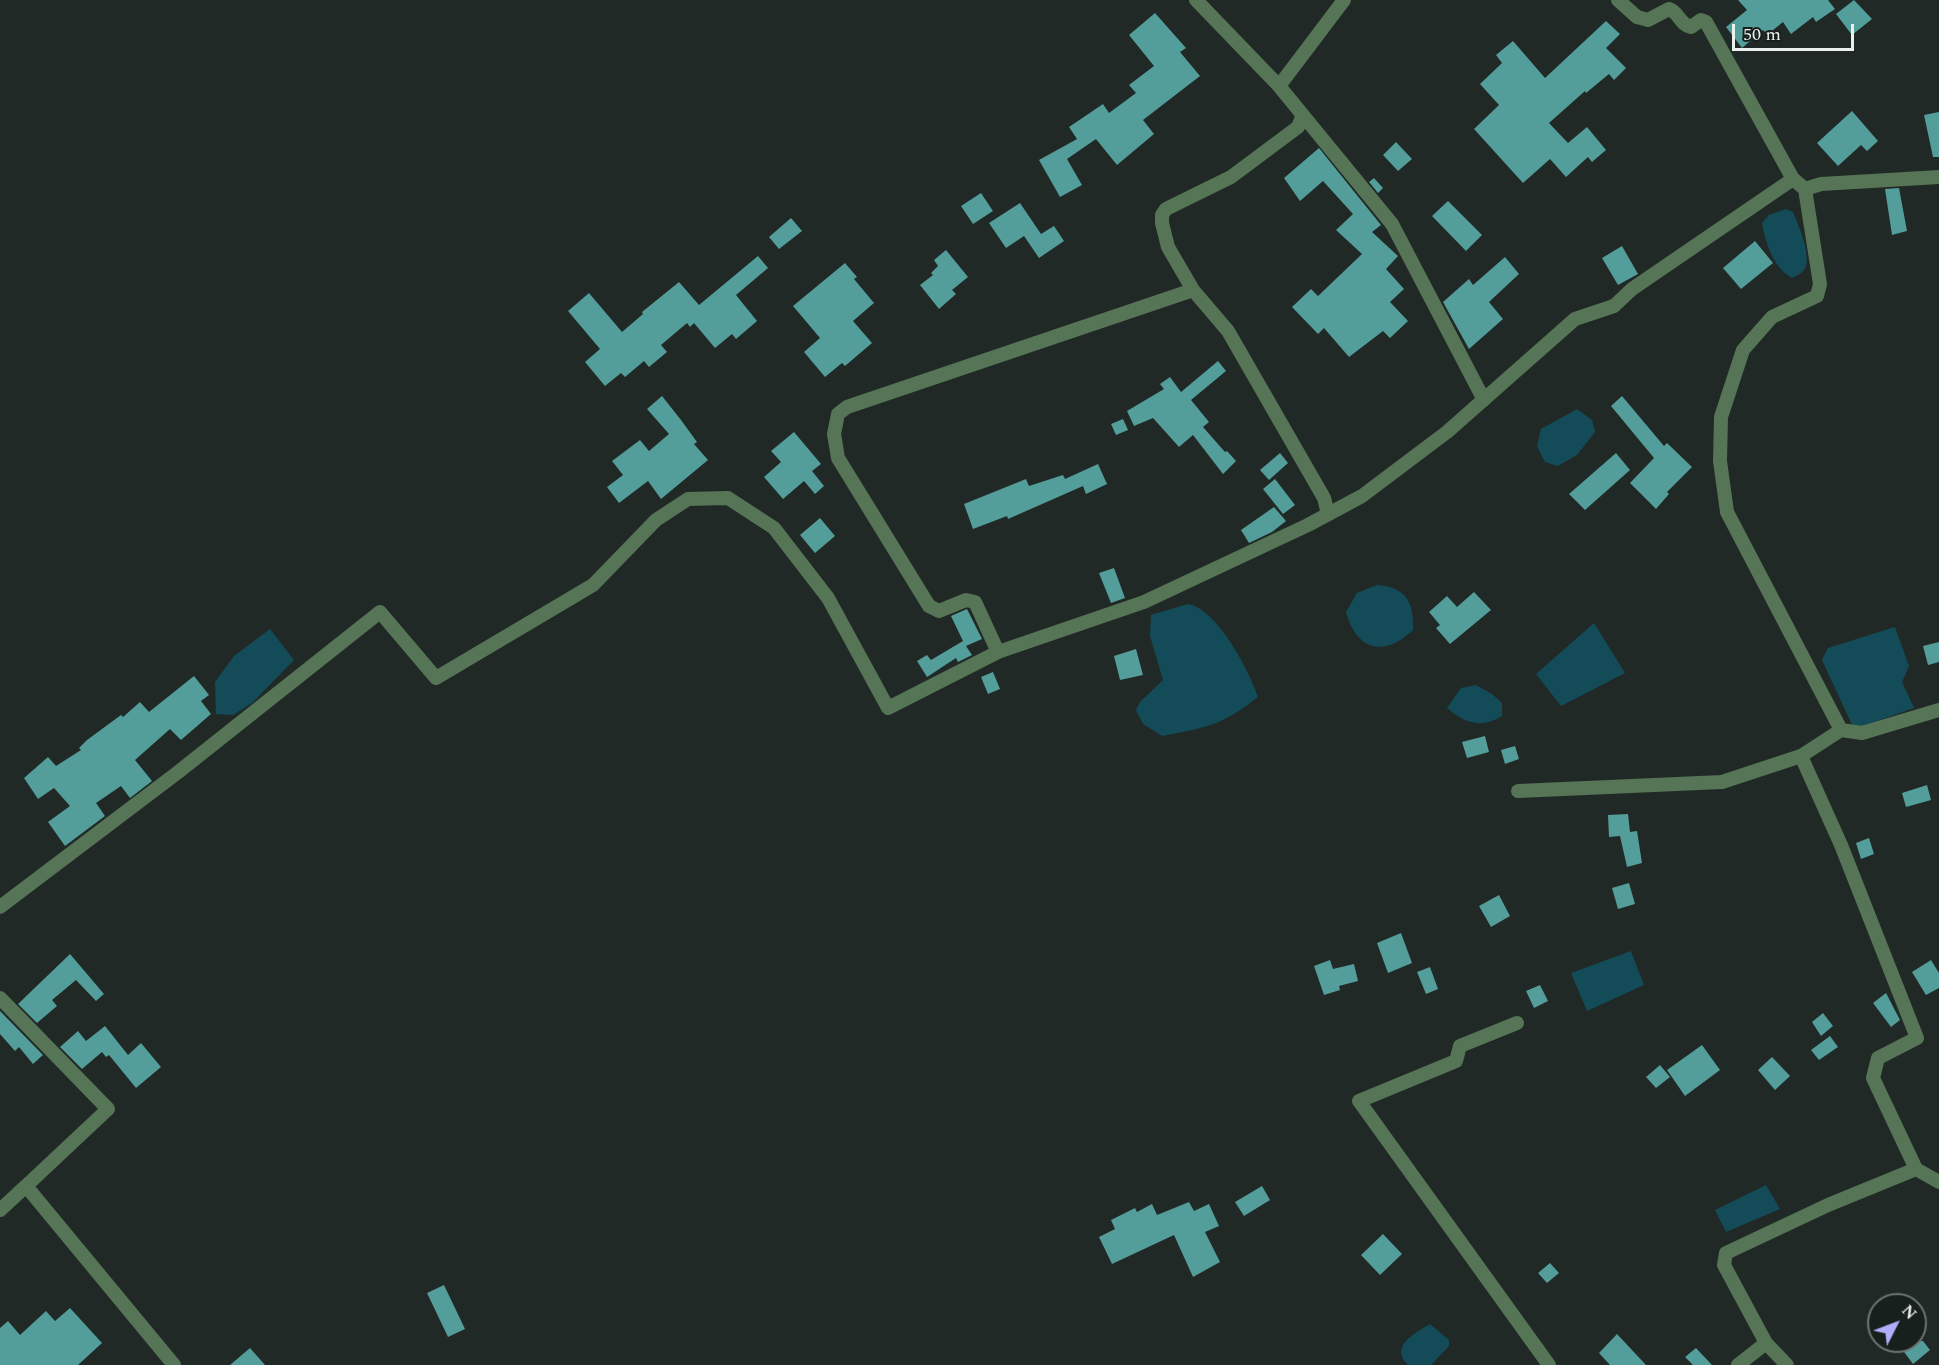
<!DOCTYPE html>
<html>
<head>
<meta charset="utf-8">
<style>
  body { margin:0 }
  #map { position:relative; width:1939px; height:1365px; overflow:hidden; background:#212926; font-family:Spectral,serif }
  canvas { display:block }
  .north { position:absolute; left:1867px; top:1293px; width:60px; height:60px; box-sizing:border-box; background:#18201d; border:2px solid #6c7370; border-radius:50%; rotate:48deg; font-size:16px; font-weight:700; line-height:24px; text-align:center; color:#eaf0ed }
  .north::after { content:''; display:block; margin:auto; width:21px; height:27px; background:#b0aefa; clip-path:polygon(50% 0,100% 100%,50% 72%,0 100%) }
  .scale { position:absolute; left:1732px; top:24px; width:122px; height:27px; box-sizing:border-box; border:3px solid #eaf0ed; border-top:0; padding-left:8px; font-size:18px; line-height:21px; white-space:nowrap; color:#eaf0ed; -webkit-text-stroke:4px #18201d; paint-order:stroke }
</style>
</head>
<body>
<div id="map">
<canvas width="1939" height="1365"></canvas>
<div class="north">N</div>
<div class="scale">50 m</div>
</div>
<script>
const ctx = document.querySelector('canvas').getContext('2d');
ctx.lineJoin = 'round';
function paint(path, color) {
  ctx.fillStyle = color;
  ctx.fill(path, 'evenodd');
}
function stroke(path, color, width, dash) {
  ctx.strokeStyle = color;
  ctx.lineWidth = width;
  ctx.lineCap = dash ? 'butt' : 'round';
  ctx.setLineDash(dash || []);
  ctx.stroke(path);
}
paint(new Path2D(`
  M1786,209L1793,212C1798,224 1813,258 1804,270C1802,273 1796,276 1792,278C1773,267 1766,244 1762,223L1769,215Z
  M1577,409L1592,420L1595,432L1577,455L1558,466L1545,462L1537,446L1541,429Z
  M1377,585C1406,587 1414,602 1413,630C1384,658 1356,650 1346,612L1357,593Z
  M1188,604C1217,609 1249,670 1258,697C1221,726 1208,727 1162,736L1143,724L1136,710L1140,702L1163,680L1150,636L1151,615Z
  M1594,623L1625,673L1561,706L1536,674Z
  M1895,627L1909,666L1902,682L1914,708L1854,729L1822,660L1828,648Z
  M270,629L294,660L252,703L233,715L216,714L215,682L234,656Z
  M1476,685L1492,694L1502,703V716C1481,729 1464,723 1447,708L1461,688Z
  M1631,951L1644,985L1587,1011L1571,973Z
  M1766,1185L1780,1209L1726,1232L1715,1210Z
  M1430,1324L1449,1340V1346L1431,1365H1408C1389,1346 1415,1333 1430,1324Z`), '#134c58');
paint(new Path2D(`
  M1738,0H1828L1835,9L1816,22L1813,17L1791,34L1783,22L1767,35L1763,30L1742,48L1726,27L1747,10Z
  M1854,0L1872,19L1852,35L1836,14Z
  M1155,13L1186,48L1180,52L1200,76L1143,120L1154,134L1117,165L1096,139L1067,159L1082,185L1060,197L1039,160L1077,139L1069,127L1103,104L1109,113L1136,93L1129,85L1154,66L1129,35Z
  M1606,21L1620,34L1606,48L1626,68L1614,80L1609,74L1586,93L1585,91L1549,123L1568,143L1587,127L1606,150L1592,162L1588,157L1566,177L1550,159L1523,183L1474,129L1499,105L1480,84L1502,63L1496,55L1513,41L1545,78Z
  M1852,111L1878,141L1867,151L1861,145L1838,166L1817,143Z
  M1939,112V157H1933L1924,115Z
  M1396,142L1412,159L1398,171L1383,155Z
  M1319,148L1381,225L1372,232L1398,256L1386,269L1404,289L1390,302L1408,321L1390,338L1383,331L1349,357L1324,328L1318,334L1292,307L1311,289L1318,296L1362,254L1336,230L1353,214L1323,181L1300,201L1284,178Z
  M1374,178L1383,188L1378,193L1369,182Z
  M1899,188L1907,231L1892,235L1885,189Z
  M981,193L993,211L973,224L961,206Z
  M1448,201L1482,235L1466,251L1432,216Z
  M1020,203L1041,234L1054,226L1064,241L1039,258L1024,236L1006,248L989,223Z
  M791,218L802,231L779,249L769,237Z
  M1755,241L1773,263L1741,289L1723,268Z
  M1622,246L1638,274L1618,285L1602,258Z
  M946,250L968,277L952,290L956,294L939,309L920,285L933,275L931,273L938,266L934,260Z
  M758,256L768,268L736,295L757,321L736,339L732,334L715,348L694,323L690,327L687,323L661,345L667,352L649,367L644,361L625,377L621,373L605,386L585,362L600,349L568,311L589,293L622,332L643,314L642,312L679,282L699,305Z
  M1505,257L1519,274L1489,302L1503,319L1469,349L1443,302L1469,279L1473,285Z
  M845,263L857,277L854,279L874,303L853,321L872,343L845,366L842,363L825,377L804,352L820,338L793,306Z
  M1218,361L1226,371L1191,400L1209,422L1203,427L1225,452L1227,451L1236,461L1223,474L1193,435L1179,447L1153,418L1134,426L1127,411L1164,389L1160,384L1170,377L1181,392Z
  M662,396L681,420L697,442L694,444L708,460L661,499L648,481L619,503L607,487L623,475L612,461L640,440L649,451L669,434L647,409Z
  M1622,396L1664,446L1667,443L1692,467L1667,492L1669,494L1656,509L1630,483L1654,458L1611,406Z
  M1123,419L1128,430L1116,435L1111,424Z
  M794,432L821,464L812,471L824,486L815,494L804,481L783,499L764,477L781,462L771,451Z
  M1280,453L1288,463L1269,480L1260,470Z
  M1616,453L1630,470L1585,510L1569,494Z
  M1098,464L1107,484L1086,494L1083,486L1008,519L1007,516L973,529L964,504L1026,479L1029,486L1063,475L1065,479Z
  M1275,479L1295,505L1283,514L1263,489Z
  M1274,507L1286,521L1272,532L1249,543L1241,530Z
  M820,518L835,536L815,553L800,535Z
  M1114,568L1125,598L1111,603L1099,573Z
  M1474,592L1491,610L1450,644L1436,628L1440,625L1429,612L1447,596L1457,607Z
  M967,609L982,639L966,646L972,655L958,662L956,658L927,677L917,661L927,655L931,660L963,641L951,616Z
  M1939,642V662L1928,665L1923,646Z
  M1136,649L1143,675L1120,680L1114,656Z
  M993,672L1000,689L988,694L981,677Z
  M194,676L209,695L201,701L211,714L181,740L170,729L135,760L152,781L130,798L121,786L96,803L105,816L65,846L48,822L70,806L54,788L38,799L24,778L48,757L56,766L81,750L79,748L87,740L121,715L123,717L140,702L149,712Z
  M1485,736L1489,752L1467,758L1462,742Z
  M1515,746L1519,759L1505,764L1501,750Z
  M1927,785L1931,800L1906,807L1902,793Z
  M1628,814L1630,832L1637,831L1642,863L1627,867L1620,836L1609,837L1608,815Z
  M1869,838L1874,854L1861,859L1856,843Z
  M1629,883L1635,904L1618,909L1612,888Z
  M1499,895L1510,916L1491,927L1479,906Z
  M1401,933L1412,963L1388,973L1377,943Z
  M70,954L104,994L96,1001L76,980L52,1000L57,1006L37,1023L18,1004Z
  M1330,960L1333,969L1354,964L1358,981L1339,986L1340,990L1324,995L1314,966Z
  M1931,960L1939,973V988L1926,995L1912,972Z
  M1430,967L1438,989L1426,994L1417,972Z
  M1540,985L1548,1001L1534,1008L1526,991Z
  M1886,993L1900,1020L1891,1027L1873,1003Z
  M0,1011L43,1055L33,1064L19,1047L15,1051L0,1034Z
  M1823,1013L1833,1026L1821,1036L1812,1022Z
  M105,1026L128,1055L141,1043L161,1067L136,1088L109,1055L106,1057L102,1052L82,1069L60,1047L78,1031L86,1041Z
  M1830,1036L1838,1047L1819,1060L1811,1050Z
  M1702,1045L1720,1070L1685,1096L1667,1070Z
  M1772,1057L1790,1076L1775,1090L1758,1070Z
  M1660,1065L1670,1077L1656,1088L1646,1077Z
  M1262,1186L1270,1200L1244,1216L1235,1202Z
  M1189,1202L1194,1211L1209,1204L1219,1226L1205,1232L1220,1262L1193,1277L1174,1235L1112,1264L1099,1237L1115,1229L1111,1220L1135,1208L1137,1212L1152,1204L1157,1215Z
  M1383,1234L1402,1254L1380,1275L1361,1255Z
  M1550,1263L1559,1273L1547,1283L1538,1273Z
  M444,1285L465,1329L448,1337L427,1293Z
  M70,1308L102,1343L78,1365H0V1328L8,1321L20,1335L46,1311L55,1321Z
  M1617,1334L1646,1365H1610L1599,1353Z
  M1896,1341H1923L1930,1350L1913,1364Z
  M250,1348L265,1365H230Z
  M1696,1348L1712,1365H1693L1685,1357Z`), '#539d9a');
stroke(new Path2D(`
  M1196,0L1279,86L1392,224L1484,400
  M1618,0L1637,17L1648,20L1669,9C1679,12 1680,25 1691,27L1701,20L1706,22L1793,179
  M1279,86L1344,0
  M1303,115L1298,127L1231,177L1166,209L1162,215V223L1168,247L1193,290L1228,331L1324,498L1328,514
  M1805,189L1821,184L1939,177
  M998,652L975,602L966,600L939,611L929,606L838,458L834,434L838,414L847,407L1193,290
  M1939,710L1862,733L1841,730L1801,756L1841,845L1917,1038L1878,1058L1873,1078L1916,1169L1939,1182
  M1518,791L1722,782L1801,756
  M0,907L177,773L380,612L436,678L593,585L656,520L688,499L728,498L774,528L828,598L888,708L998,652L1144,602L1308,525L1362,496L1447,432L1575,319L1614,306L1632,289L1793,179L1805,189L1820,284L1817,296L1772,317L1743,350L1721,417L1720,461L1727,512L1841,730
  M0,998L108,1109L26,1186L174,1365
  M1517,1023L1460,1046L1456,1061L1359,1101L1549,1365
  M0,1210L26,1186
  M1738,1365L1766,1343
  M1787,1365L1766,1343L1724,1265L1726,1253L1828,1205L1916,1169`), '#557556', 14);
</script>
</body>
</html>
